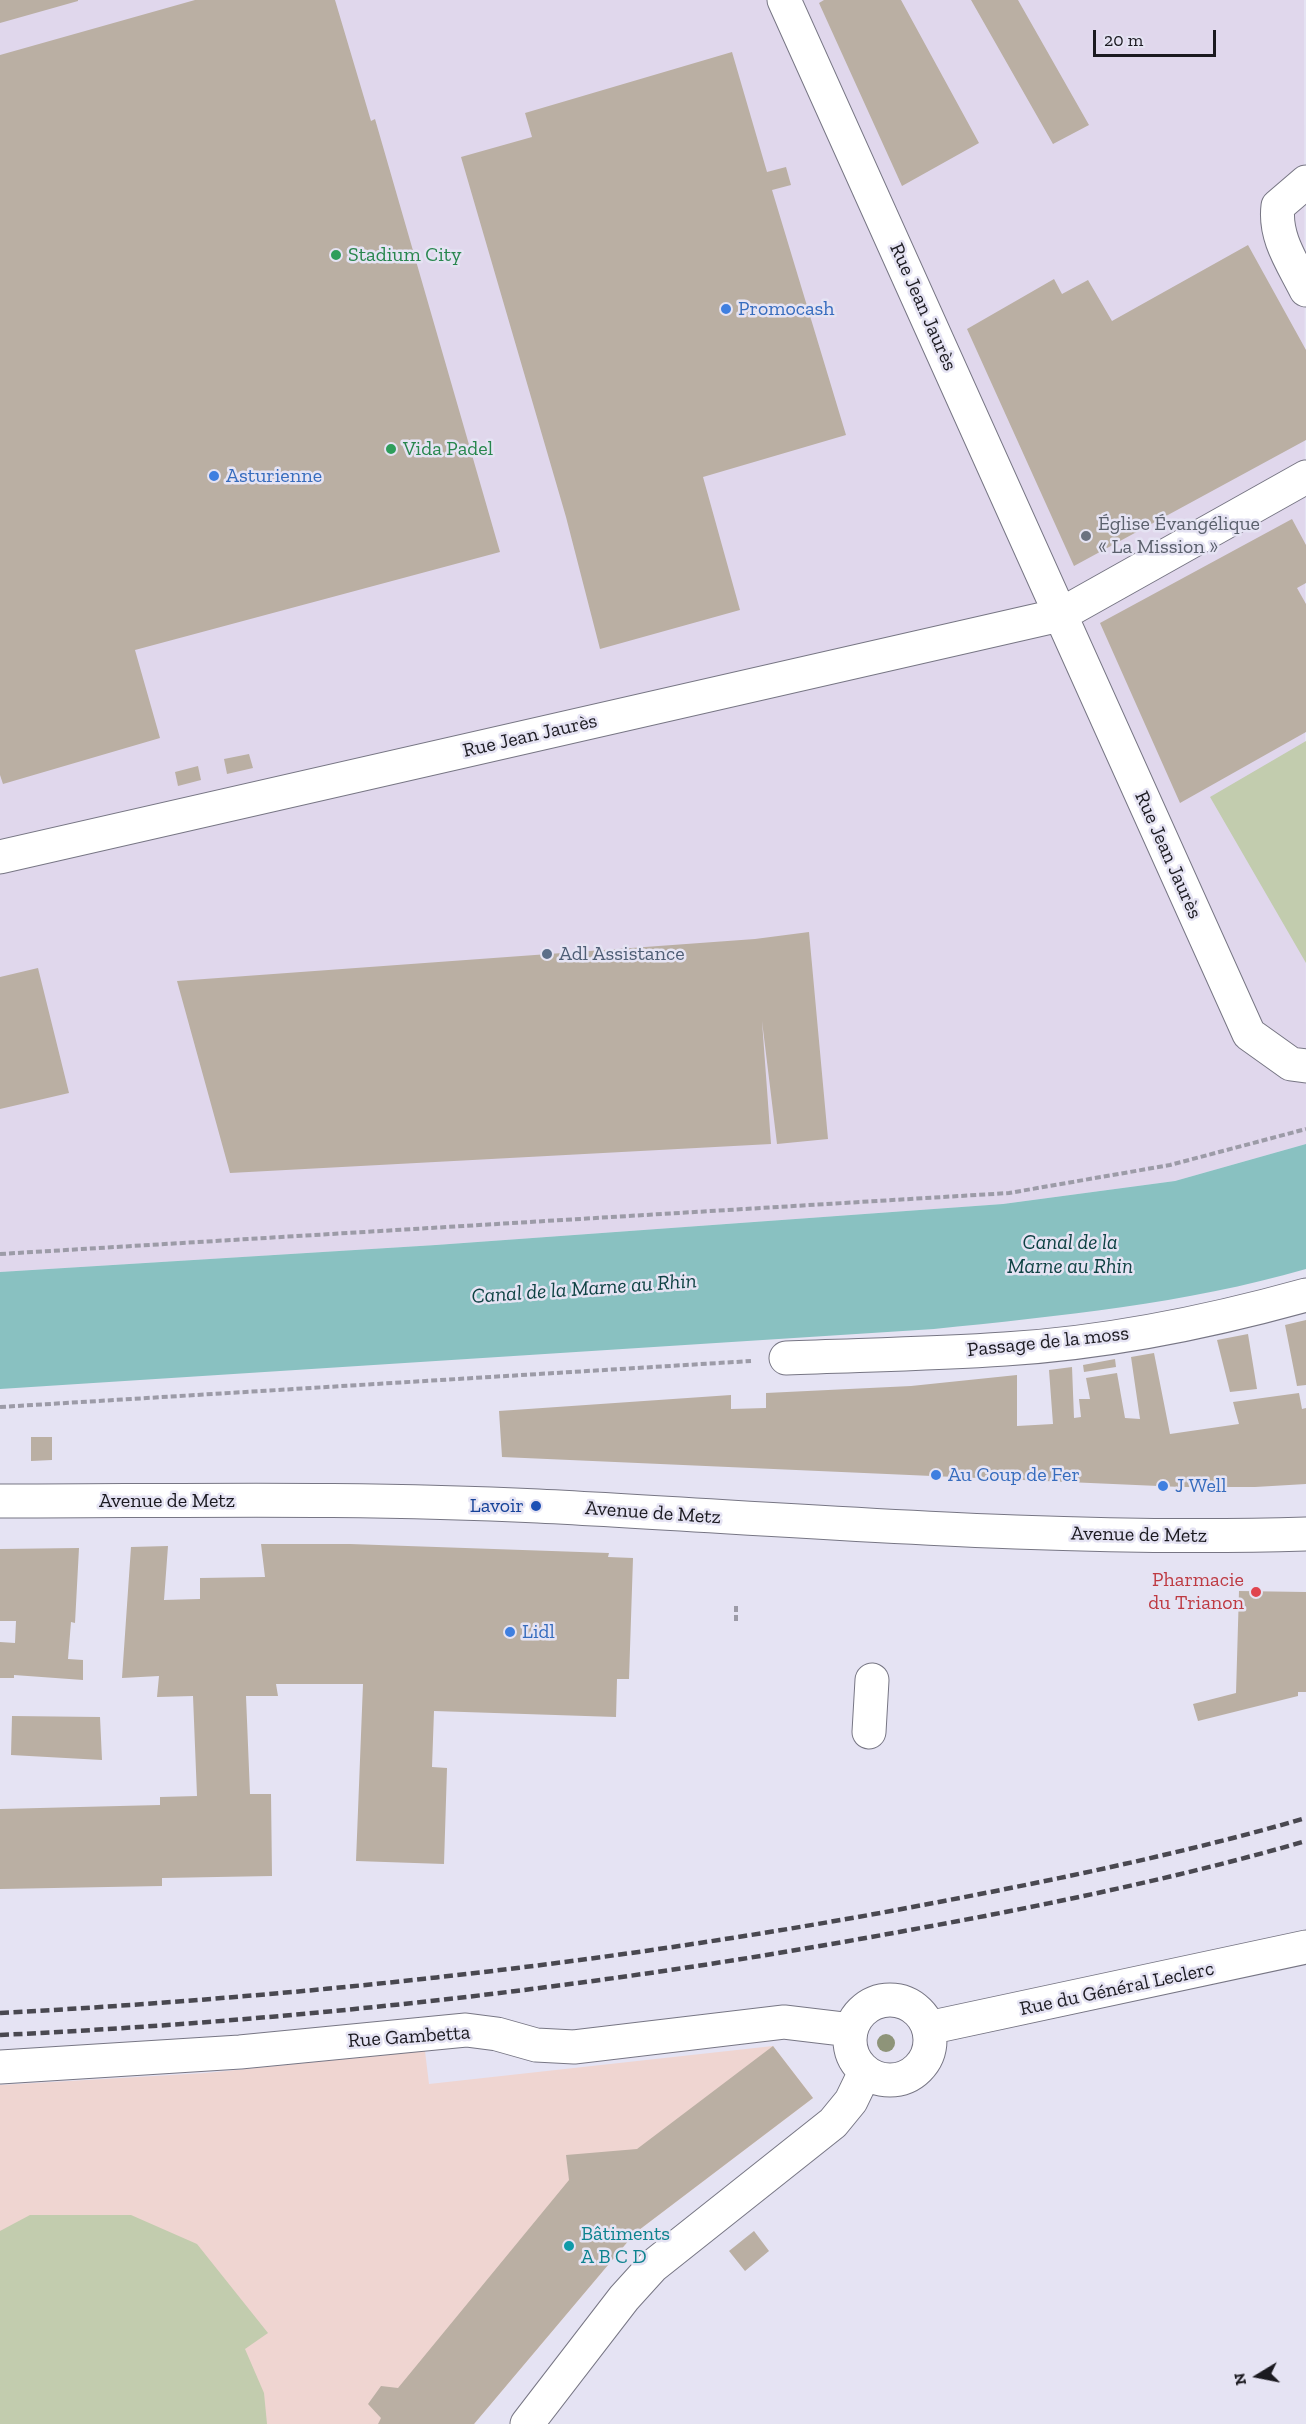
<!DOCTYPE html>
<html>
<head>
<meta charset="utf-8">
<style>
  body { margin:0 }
  #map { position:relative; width:1306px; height:2424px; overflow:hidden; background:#e5e3f3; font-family:"Zilla Slab",serif }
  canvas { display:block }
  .north { position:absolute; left:1228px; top:2346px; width:60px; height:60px; -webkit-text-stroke:4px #e5e3f3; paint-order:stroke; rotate:260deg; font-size:16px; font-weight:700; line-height:24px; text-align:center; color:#1b1a20 }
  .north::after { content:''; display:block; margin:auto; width:21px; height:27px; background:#1b1a20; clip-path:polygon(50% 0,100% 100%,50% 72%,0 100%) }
  .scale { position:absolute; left:1093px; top:30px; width:123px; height:27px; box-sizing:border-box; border:3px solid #1b1a20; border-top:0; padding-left:8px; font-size:18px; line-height:21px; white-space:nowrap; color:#1b1a20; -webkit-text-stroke:4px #e5e3f3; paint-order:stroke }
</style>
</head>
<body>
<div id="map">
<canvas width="1306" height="2424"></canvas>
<div class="north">N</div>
<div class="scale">20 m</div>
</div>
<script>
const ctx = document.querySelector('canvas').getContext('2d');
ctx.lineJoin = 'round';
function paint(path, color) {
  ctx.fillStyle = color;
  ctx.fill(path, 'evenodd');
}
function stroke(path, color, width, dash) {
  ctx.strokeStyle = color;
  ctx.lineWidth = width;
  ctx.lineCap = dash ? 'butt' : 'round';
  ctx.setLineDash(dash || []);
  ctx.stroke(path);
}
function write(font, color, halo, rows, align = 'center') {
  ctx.font = font + ' "Zilla Slab",serif';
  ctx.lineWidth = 5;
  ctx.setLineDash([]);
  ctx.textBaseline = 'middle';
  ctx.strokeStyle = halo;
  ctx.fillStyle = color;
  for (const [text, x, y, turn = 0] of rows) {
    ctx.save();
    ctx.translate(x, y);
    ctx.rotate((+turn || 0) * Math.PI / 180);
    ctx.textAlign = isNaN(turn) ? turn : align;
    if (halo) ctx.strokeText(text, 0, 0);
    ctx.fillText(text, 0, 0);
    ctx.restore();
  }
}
paint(new Path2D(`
  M0,0H1304L1306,1144L1175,1181L1003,1204L436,1245L0,1272Z`), '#e0d7ec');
paint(new Path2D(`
  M773,2046L813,2098L635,2233L474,2424H0V2085L206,2073L425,2051L429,2084Z`), '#efd5d1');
paint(new Path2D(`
  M1306,741V963L1210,797Z
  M30,2215H131L197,2244L268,2333L245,2349L264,2393L267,2424H0V2231Z`), '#c2ccae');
paint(new Path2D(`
  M1306,1144V1269C1185,1304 1059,1316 934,1329L0,1389V1272L436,1245L1003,1204L1175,1181Z`), '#89c1c1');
paint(new Path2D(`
  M0,0H78V1L0,23Z
  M195,0H335L371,121L375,119L500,552L135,650L160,738L3,784L0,775V55Z
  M824,0H901L979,143L902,186L819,3Z
  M971,0H1018L1089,125L1053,144Z
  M732,52L767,172L786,167L791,185L772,190L846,435L703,477L740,610L600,649L566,517L461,157L532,137L525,113Z
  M1248,245L1306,350V440L1074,566L967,329L1054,279L1062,294L1088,280L1112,321Z
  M1292,519L1306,545V583L1297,588L1306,604V732L1180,803L1100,623Z
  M249,754L253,768L227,774L224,759Z
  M198,766L201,780L178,786L175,772Z
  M809,932L828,1139L777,1144L762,1021L771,1144L230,1173L177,981L755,939Z
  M38,968L69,1093L0,1109V977Z
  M1306,1320V1385L1297,1386L1285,1325Z
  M1248,1334L1257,1389L1230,1392L1217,1340Z
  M1154,1353L1170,1434L1239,1424L1233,1402L1299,1393L1302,1409L1306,1408V1484L1255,1487H1181L502,1457L499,1411L731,1395V1409L766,1408V1393L911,1386L1017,1375V1426L1053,1424L1049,1370L1072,1367L1074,1418L1081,1417L1079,1399H1090L1086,1378L1117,1373L1125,1418L1140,1419L1131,1357Z
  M1115,1359L1116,1367L1084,1372L1083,1365Z
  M31,1437H52V1460L31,1461Z
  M261,1544H350L609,1553L608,1557L633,1558L629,1679H617L616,1717L434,1711L432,1767L447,1768L444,1864L356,1861L363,1684H276L278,1696H246L250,1794H271L272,1876L162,1878V1886L0,1889V1809L160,1805V1797L197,1796L193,1696L157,1697L159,1676L122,1678L131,1547L168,1546L164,1600L200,1599V1578L265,1577Z
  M79,1548L75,1623L71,1622L68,1659L83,1660V1680L14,1675V1678H0V1642L15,1643L16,1621H0V1549Z
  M1239,1591L1306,1592V1692H1298V1696L1198,1721L1193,1704L1236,1693Z
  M12,1716L100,1717L102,1760L11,1755Z
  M773,2046L813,2098L635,2233L474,2424H378L381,2418L368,2404L381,2386L398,2388L569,2180L566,2155L637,2149Z
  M754,2231L769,2251L745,2271L729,2251Z`), '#baafa3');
const minor = new Path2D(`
  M784,0L1249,1034L1291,1064L1306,1066
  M1306,182L1278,206C1274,237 1292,262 1306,290
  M0,857L1060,615L1306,477
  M786,1358C859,1355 932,1354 1005,1349C1106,1343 1209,1322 1306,1295
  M869,1732L872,1680
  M850 2040a40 40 0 1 1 80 0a40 40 0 1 1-80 0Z
  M928,2028L1306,1947
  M0,2067L240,2052L466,2030L497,2034L536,2045L574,2047L784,2022L851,2030
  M527,2424L624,2298L653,2266L833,2123L851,2101L865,2072`);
const major = new Path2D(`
  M0,1501C179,1501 359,1497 538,1506C794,1519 1050,1542 1306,1534`);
stroke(minor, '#777684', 35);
stroke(major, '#777684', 35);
stroke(new Path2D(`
  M0,1254L1009,1193L1170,1165L1306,1129
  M0,1407L751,1361
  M736,1606V1623`), '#9c9ba7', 4, [6, 3]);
stroke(minor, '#fff', 33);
stroke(major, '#fff', 33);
stroke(new Path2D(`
  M0,2013C299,1997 596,1965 891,1911C1030,1885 1171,1857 1306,1818
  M0,2035C293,2021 583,1989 871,1937C1017,1911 1164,1882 1306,1841`), '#494850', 4.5, [9, 4.5]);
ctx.fillStyle = '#8e9479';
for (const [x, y] of [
  [886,2043]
]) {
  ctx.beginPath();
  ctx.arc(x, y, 9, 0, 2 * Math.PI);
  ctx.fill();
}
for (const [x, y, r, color] of [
  [336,255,6,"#2e9e5b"],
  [726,309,6,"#3f7fe0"],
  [391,449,6,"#2e9e5b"],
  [214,476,6,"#3f7fe0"],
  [1086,536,6,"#6b7280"],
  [547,954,6,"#5c6f8a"],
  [936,1475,6,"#3f7fe0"],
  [1163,1486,6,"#3f7fe0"],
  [536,1506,6,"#1a4fb4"],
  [1256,1592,6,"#e0444e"],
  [510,1632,6,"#3f7fe0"],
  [569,2246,6,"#0f9aa8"]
]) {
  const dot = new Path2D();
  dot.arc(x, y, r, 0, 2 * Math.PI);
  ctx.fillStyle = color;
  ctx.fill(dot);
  stroke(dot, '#e5e3f3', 2);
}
write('20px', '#27864d', '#e5e3f3', [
  ["Stadium City",348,255],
  ["Vida Padel",403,449]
], 'left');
write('20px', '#1b1a20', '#e5e3f3', [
  ["Rue Jean Jaurès",923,307,66],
  ["Rue Jean Jaurès",530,736,-13],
  ["Rue Jean Jaurès",1168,855,66],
  ["Passage de la moss",1048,1342,-6],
  ["Avenue de Metz",167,1501],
  ["Avenue de Metz",653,1513,4],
  ["Avenue de Metz",1139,1535,1],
  ["Rue du Général Leclerc",1117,1989,-12],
  ["Rue Gambetta",409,2037,-4]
]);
write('20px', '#366cbe', '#e5e3f3', [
  ["Promocash",738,309],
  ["Asturienne",226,476],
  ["Au Coup de Fer",948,1475],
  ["J Well",1175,1486],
  ["Lidl",522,1632]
], 'left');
write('20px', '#5b616d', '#e5e3f3', [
  ["Église Évangélique",1098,524],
  ["« La Mission »",1098,547]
], 'left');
write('20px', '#4e5e75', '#e5e3f3', [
  ["Adl Assistance",559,954]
], 'left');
write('20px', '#164399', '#e5e3f3', [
  ["Lavoir",524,1506]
], 'right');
write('20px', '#be3a42', '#e5e3f3', [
  ["Pharmacie",1244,1580],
  ["du Trianon",1244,1603]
], 'right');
write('20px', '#0d838f', '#e5e3f3', [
  ["Bâtiments",581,2234],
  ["A B C D",581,2257]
], 'left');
write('italic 21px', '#0e4243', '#e5e3f3', [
  ["Canal de la",1070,1243],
  ["Marne au Rhin",1070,1267],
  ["Canal de la Marne au Rhin",584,1289,-4]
]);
</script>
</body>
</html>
